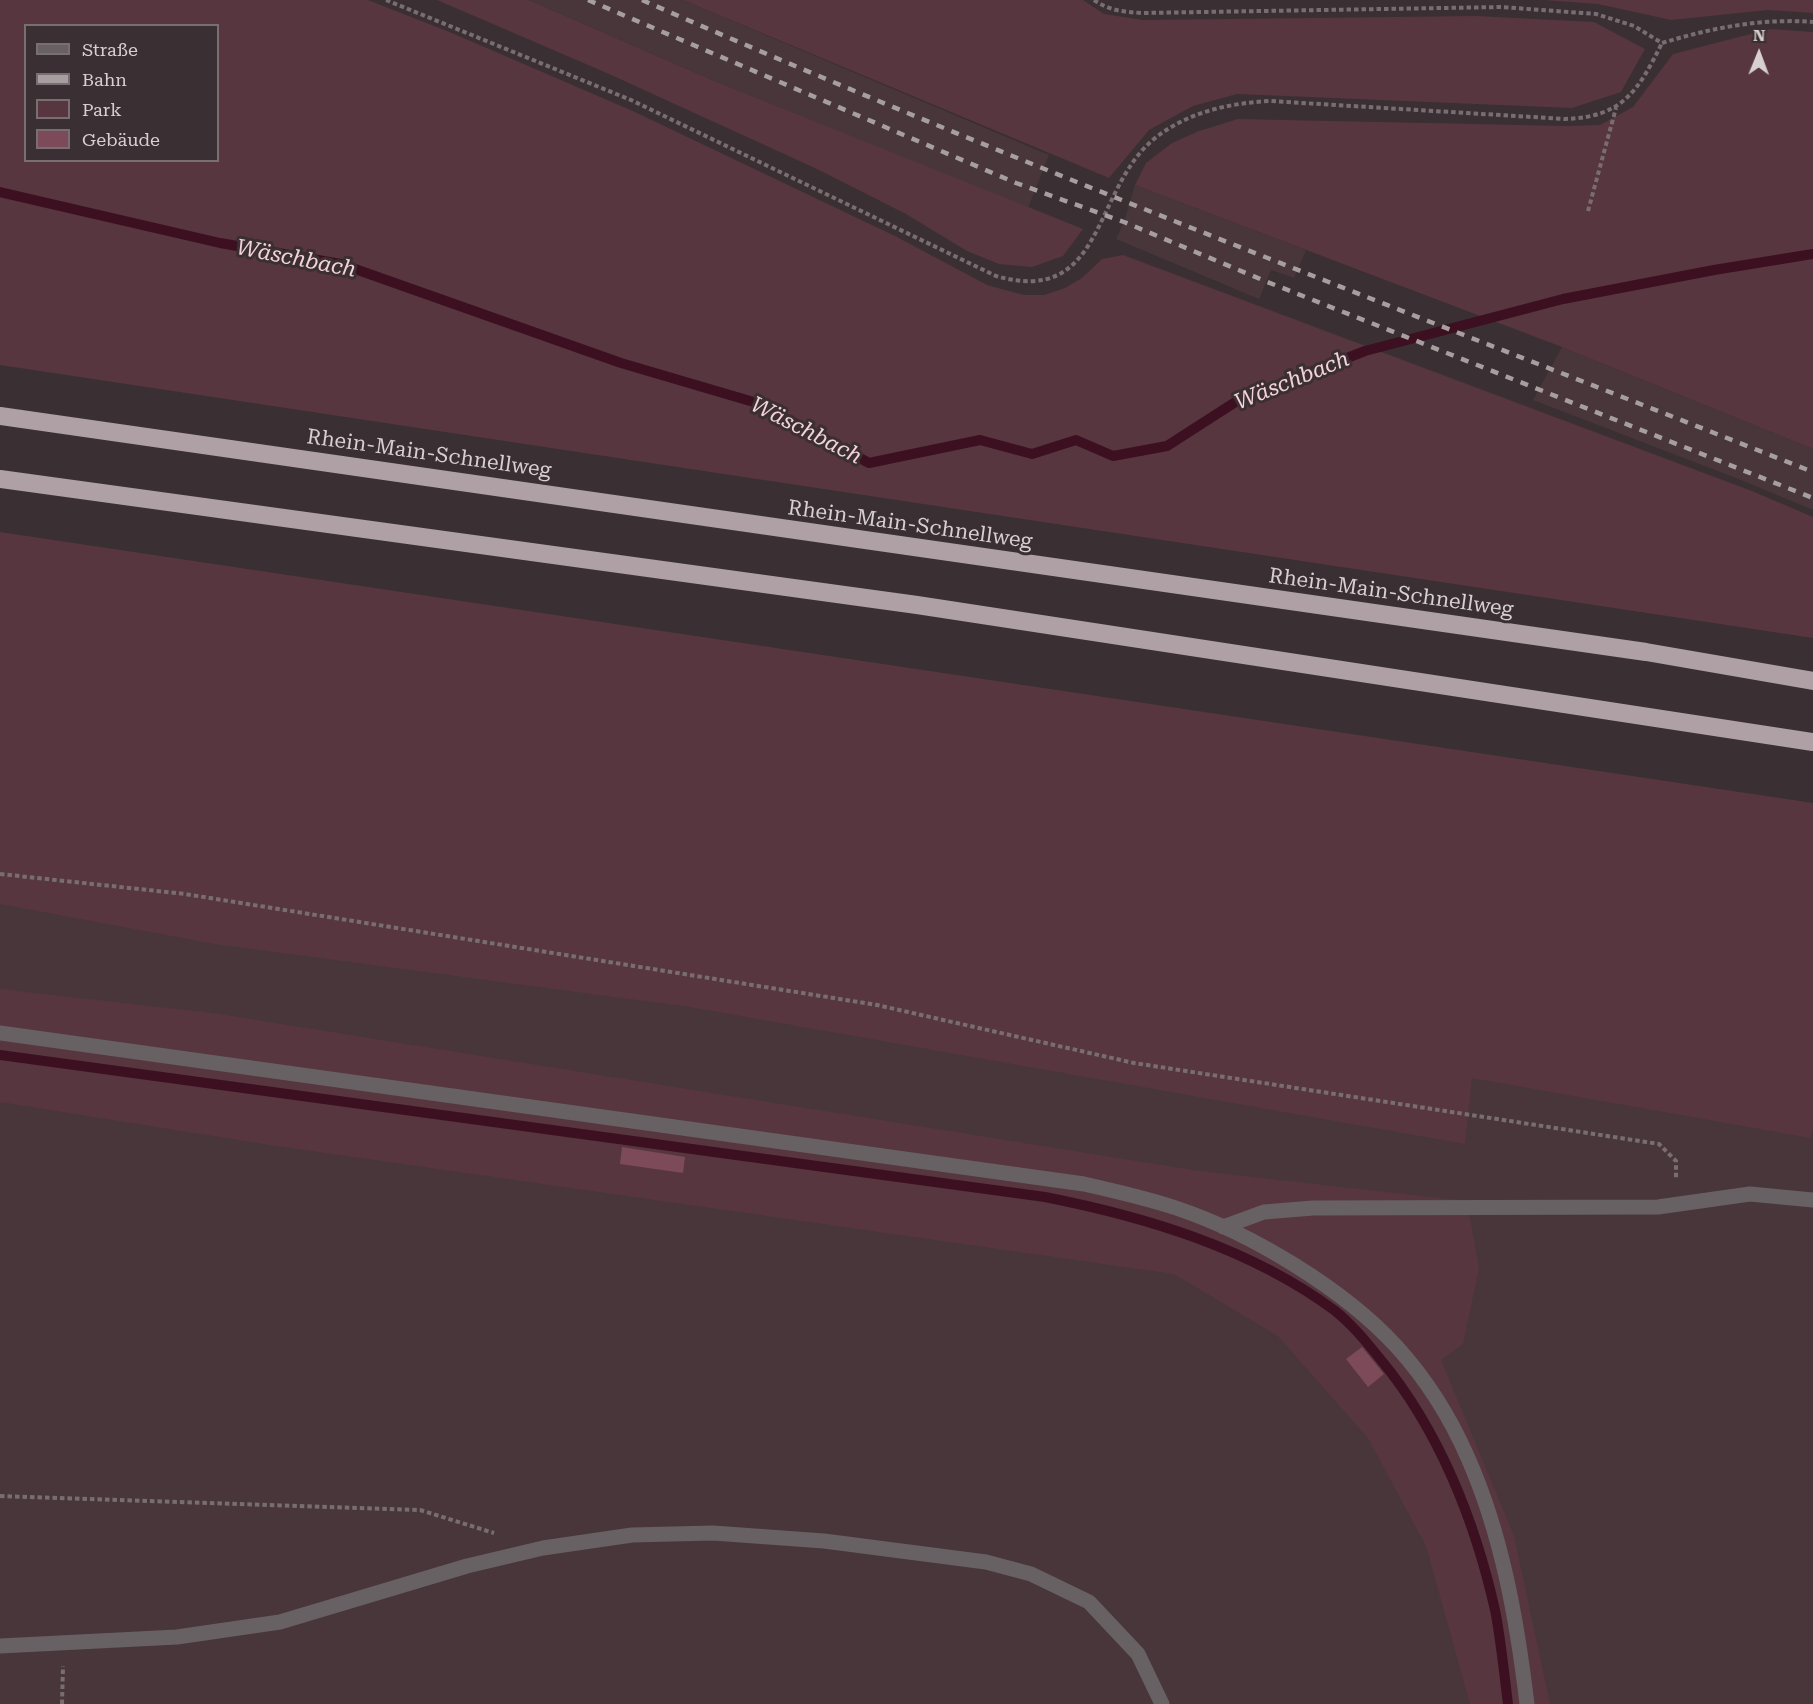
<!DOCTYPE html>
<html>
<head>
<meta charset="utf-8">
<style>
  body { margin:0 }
  #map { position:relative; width:1813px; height:1704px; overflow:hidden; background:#3a2f32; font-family:"Roboto Serif",serif }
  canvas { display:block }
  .legend { position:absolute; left:24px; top:24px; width:195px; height:138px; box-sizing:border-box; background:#3a2f32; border:2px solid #796f72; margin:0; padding:8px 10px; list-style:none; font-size:18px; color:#d7cfd1 }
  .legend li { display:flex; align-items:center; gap:12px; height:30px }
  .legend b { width:30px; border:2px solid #796f72 }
  .north { position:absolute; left:1729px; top:24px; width:60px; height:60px; -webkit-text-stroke:4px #3a2f32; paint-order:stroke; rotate:1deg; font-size:16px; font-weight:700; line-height:24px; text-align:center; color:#d7cfd1 }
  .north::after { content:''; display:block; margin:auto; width:21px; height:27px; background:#d7cfd1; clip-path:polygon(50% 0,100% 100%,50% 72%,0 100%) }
</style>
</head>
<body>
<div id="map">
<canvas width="1813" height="1704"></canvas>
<ul class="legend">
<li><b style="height:8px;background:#676163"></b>Straße</li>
<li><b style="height:8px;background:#a79ea0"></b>Bahn</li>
<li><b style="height:16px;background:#57363f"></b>Park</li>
<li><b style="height:16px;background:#7c4a59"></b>Gebäude</li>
</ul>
<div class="north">N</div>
</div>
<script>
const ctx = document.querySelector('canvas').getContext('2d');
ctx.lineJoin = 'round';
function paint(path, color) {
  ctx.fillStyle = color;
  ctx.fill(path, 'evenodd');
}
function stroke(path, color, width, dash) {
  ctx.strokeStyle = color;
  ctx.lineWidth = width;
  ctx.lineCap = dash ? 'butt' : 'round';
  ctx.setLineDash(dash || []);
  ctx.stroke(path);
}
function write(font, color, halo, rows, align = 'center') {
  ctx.font = font + ' "Roboto Serif",serif';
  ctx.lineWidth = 6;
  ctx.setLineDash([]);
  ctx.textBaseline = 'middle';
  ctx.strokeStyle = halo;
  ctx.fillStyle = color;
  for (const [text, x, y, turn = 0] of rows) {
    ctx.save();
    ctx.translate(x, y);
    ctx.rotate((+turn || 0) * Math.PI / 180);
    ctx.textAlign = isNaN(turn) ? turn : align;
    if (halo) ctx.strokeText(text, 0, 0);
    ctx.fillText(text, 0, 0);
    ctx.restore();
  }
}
paint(new Path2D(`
  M529,0H683L1049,155L1028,208L712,80Z
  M1135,185L1306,250L1294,278L1271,270L1259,299L1116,239L1124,222Z
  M1562,347L1813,449V510L1741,480L1533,400Z
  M0,729L1813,972V1704H0Z`), '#48363b');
paint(new Path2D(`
  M0,0H368L452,33L635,112L897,237L987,285L1024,295H1044L1065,288L1082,278L1102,259L1123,255L1752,491L1813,517V638L0,365ZM26,26H218V160H26Z
  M437,0H529L712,80L1083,229L1063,256L1032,267L999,264L967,251L906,214L817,169L609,74Z
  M683,0H1083L1104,14L1143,20L1476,16L1594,22L1645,49L1621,92L1572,108L1237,94L1193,106L1149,130L1109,178Z
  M1543,0H1813V13L1768,10L1671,20L1598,4Z
  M1770,29L1813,32V449L1562,347L1135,185L1146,163L1172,143L1199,131L1238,119L1566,126L1600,125L1633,107L1673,54Z
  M0,532L1813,803V1127L1811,1138L1472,1078L1465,1144L690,1007L215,944L0,904Z
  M0,989L213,1013L1199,1171L1467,1201L1479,1268L1463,1344L1441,1360L1514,1536L1550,1704H1470L1426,1546L1368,1438L1278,1336L1174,1274L270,1145L0,1102Z`), '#57363f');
stroke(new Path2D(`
  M0,192L220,243L341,264L621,363L757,403L869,463L980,440L1032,454L1076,440L1113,456L1167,446L1237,401L1365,351L1563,299L1714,270L1813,254
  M0,1055L1045,1197C1146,1217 1250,1248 1334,1310C1352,1324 1367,1343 1381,1360C1439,1430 1475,1521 1495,1610C1501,1640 1504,1673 1508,1704`), '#3c1020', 10);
paint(new Path2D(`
  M622,1147L685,1157L683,1173L620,1164Z
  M1362,1347L1384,1374L1368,1387L1346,1359Z`), '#7c4a59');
stroke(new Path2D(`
  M386,0L631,100L996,276C1105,307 1092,190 1154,139C1187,112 1230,103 1270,101L1565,119C1623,117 1638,91 1662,43
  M1094,0C1110,11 1124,12 1143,13L1501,7L1596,14L1634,26L1662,43C1711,28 1762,18 1813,22
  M1588,211L1616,108
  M0,874L185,894L877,1005L1134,1063L1659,1144L1676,1161V1180
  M0,1496L420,1510L494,1533
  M62,1704L63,1666`), '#786e71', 4, [4.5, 3]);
stroke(new Path2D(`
  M0,1033L1084,1184C1115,1191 1146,1198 1176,1208C1251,1233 1344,1289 1397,1347C1426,1379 1451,1419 1468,1458C1502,1535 1517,1620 1527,1704
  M1223,1227L1264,1212L1313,1208L1658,1207L1750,1194L1813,1200
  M0,1646L177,1637L280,1622L467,1566L543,1548L632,1535L713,1533L824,1541L986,1562L1031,1574L1089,1602L1138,1654L1162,1704`), '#676163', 15);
stroke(new Path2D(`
  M0,416L1646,652L1813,681
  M0,479L917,605L1813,742`), '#aea0a4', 18);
stroke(new Path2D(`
  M588,0L1016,183L1124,222L1265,281L1813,498
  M642,0C1027,169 1422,317 1813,472`), '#a79ea0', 4.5, [8, 8]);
write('21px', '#d7cfd1', '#3a2f32', [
  ["Rhein-Main-Schnellweg",429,454,8],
  ["Rhein-Main-Schnellweg",910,525,8],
  ["Rhein-Main-Schnellweg",1391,593,8]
]);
write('italic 22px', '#f4d2da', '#3a2f32', [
  ["Wäschbach",296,259,11],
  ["Wäschbach",1292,381,-22],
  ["Wäschbach",806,431,27]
]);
</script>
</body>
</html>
